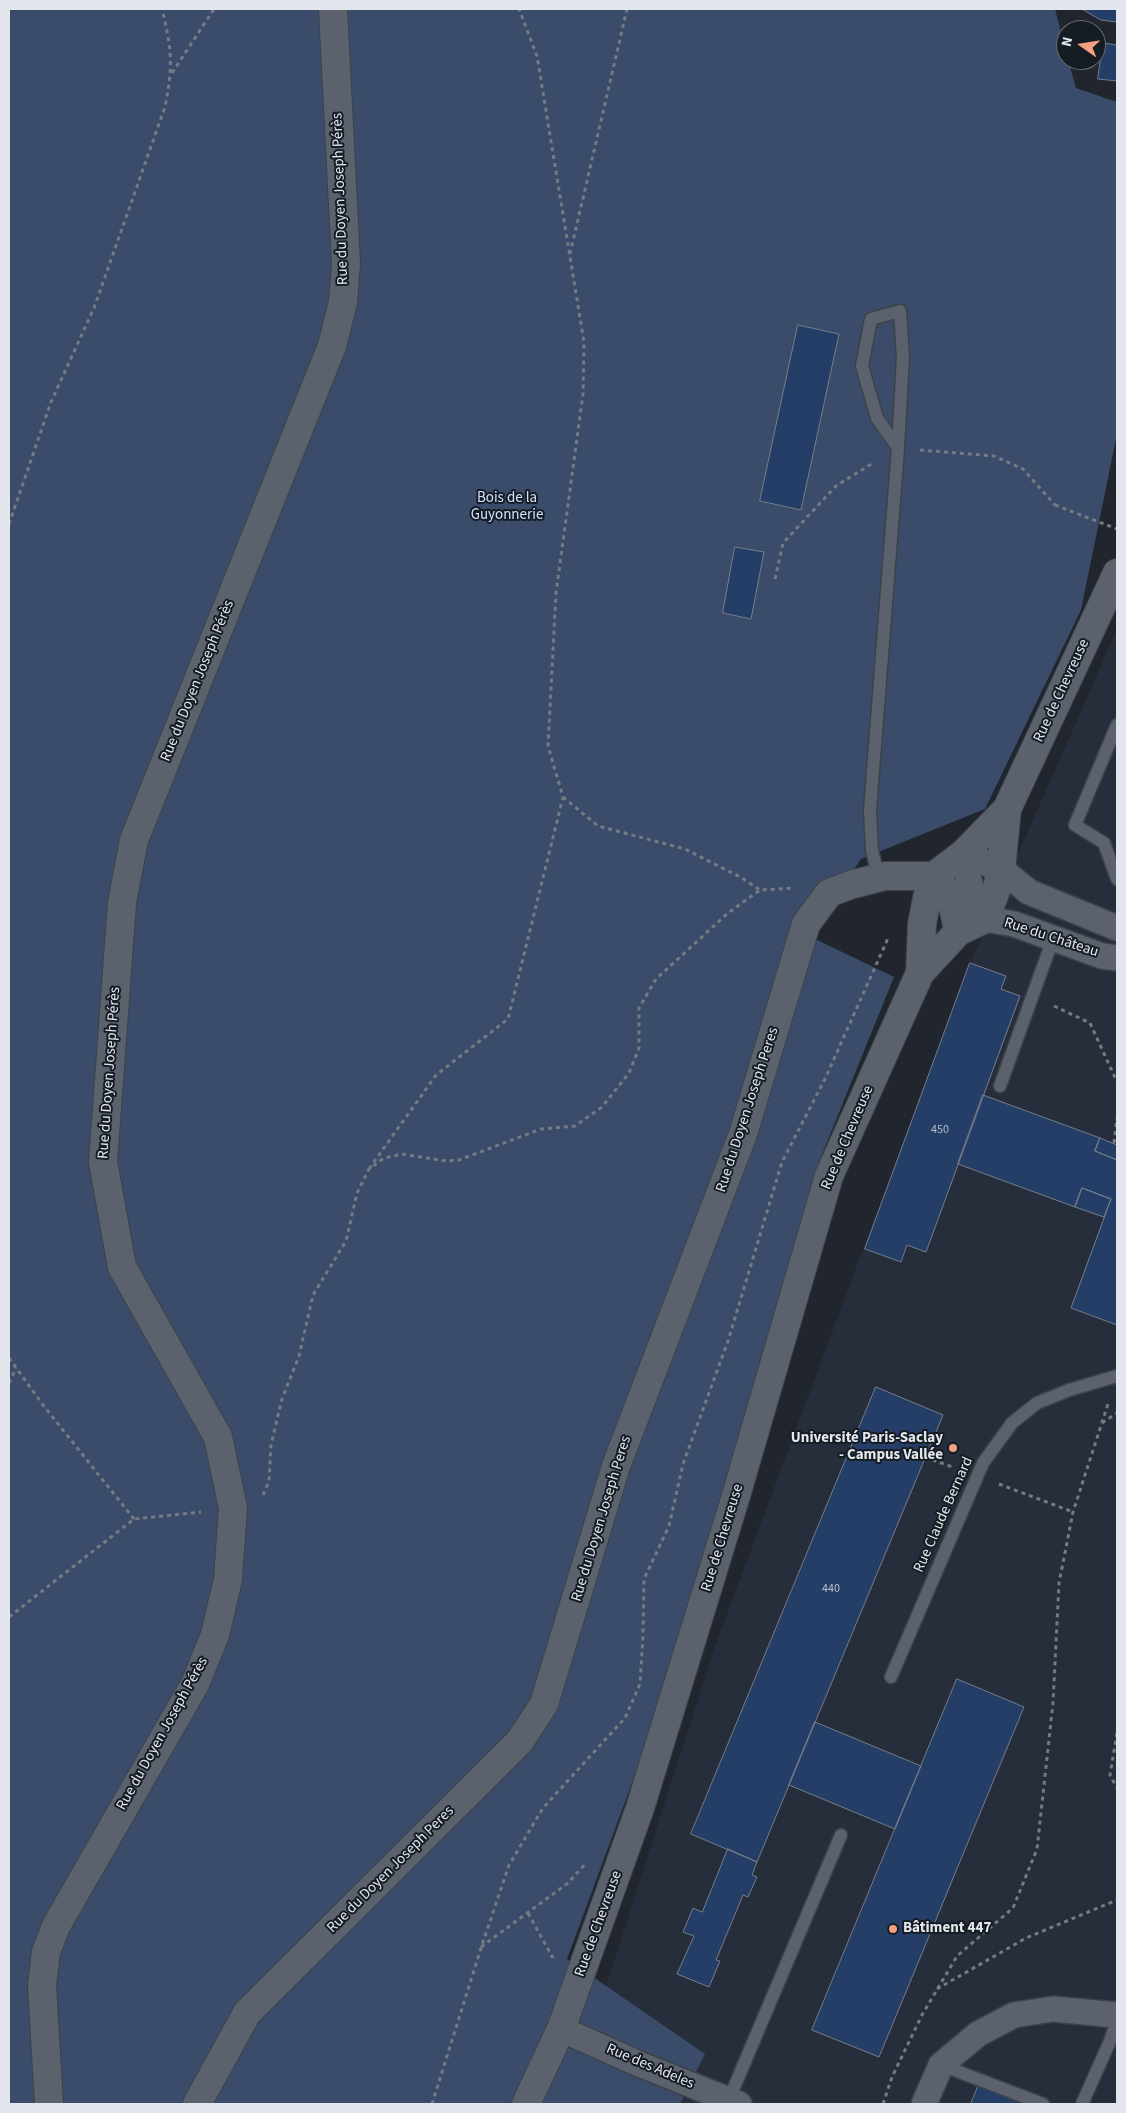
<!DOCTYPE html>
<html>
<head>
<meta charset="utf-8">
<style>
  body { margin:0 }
  #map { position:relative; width:1126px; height:2113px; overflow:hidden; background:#20252e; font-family:"Source Sans 3",sans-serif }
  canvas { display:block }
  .frame { position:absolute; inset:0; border:10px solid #e3e7ed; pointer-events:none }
  .north { position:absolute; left:1056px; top:20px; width:50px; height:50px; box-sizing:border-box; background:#161c24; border:1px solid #686d74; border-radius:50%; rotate:283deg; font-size:14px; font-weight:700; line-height:20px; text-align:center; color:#e3e7ed }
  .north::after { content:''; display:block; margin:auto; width:18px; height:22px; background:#f3a081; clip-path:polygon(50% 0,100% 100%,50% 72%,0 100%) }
</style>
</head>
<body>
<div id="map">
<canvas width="1126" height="2113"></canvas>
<div class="frame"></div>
<div class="north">N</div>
</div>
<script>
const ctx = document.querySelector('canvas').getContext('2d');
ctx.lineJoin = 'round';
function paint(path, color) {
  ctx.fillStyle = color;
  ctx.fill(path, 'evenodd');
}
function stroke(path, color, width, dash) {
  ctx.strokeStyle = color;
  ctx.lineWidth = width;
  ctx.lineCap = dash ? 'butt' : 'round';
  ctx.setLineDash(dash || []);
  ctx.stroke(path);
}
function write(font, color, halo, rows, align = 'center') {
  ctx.font = font + ' "Source Sans 3",sans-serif';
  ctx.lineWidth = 4;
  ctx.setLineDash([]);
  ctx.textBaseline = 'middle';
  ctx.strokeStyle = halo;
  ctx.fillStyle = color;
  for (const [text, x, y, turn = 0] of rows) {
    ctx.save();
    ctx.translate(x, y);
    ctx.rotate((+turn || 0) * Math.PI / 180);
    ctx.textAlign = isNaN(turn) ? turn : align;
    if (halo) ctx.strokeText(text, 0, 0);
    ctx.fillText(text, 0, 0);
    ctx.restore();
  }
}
paint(new Path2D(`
  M1117,629V2104H556L607,1983L715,1646L970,963Z`), '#262e3c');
paint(new Path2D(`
  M9,9H1055L1066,52V60H1068L1076,88L1117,102V434L1081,610L985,809L861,859L809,936L894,977L821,1157L679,1656L567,1959L705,2054L680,2104H9Z`), '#3a4c69');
const building = new Path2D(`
  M1082,9H1117V22L1101,20Z
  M1103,43L1117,45V81L1098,79Z
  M798,325L839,334L801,510L760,501Z
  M735,547L764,552L751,619L723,613Z
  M970,963L1006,976L1001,989L1020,996L926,1252L907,1245L901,1262L865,1249Z
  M983,1095L1100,1138L1095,1151L1117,1160V1325L1071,1308L1111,1199L1082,1188L1075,1207L958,1164Z
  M1100,1138L1117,1145V1160L1095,1151Z
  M1082,1188L1111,1199L1104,1217L1075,1207Z
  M876,1387L943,1415L757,1862L691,1834Z
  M957,1679L1024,1707L879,2057L812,2030Z
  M815,1722L921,1766L895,1829L789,1785Z
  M728,1849L757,1862L752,1875L757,1877L748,1897L743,1895L716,1960L720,1961L709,1987L677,1974L694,1936L683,1932L693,1908L702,1912Z
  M979,2084L1031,2104H971Z`);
paint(building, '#253e67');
stroke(building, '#767d88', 1);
const lane = new Path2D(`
  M1117,725L1075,825L1104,843L1117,879
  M879,878L872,851L870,810L898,448L903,357L900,311L871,319L862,366L877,418L898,448
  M1000,1086L1053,939
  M891,1677L983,1463L1012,1423L1037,1403L1069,1390L1117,1376
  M941,2065L1043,2104
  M727,2104L841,1835
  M1082,2104L1110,2041L1117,2021`);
const street = new Path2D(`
  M1117,928L1029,892L1001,869L963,854C966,878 974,897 985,919L1014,924L1102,956L1117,958
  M561,2029L639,2064L739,2104
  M924,2104L941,2065L978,2034L1014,2015L1053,2009L1117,2015`);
const secondary = new Path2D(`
  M920,973L922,924L927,898L934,876L963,854L1007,809
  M49,2104L42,1985L46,1952L56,1926L195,1684L215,1635L228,1579L233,1508L218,1437L122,1267L103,1162L122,903L134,840L332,346L343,302L346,263L333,9
  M197,2104L247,2013L520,1741L544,1704L616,1466L743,1134L806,924L829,893L850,885L885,876H934C952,896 954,907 958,932
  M526,2104L561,2029L640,1808L735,1499L829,1176L920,973L958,932L985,919L997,888L1001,869L1007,809L1117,573`);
stroke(lane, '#3d424a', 15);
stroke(street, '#3d424a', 28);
stroke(secondary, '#3d424a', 30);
stroke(new Path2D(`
  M172,73L214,9
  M570,254L627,9
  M920,450L994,456L1023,469L1055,505
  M1055,505L1117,529
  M9,524L51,402L94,308L165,107C173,67 172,49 162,9
  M775,579L783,543L836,486L873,463
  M563,797L598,826L685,849L742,878L760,890
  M1054,1006L1090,1023L1117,1082
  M1114,1143L1117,1118
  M369,1169L436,1075L508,1019L563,797L548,746L556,593L583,394L584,342L537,56L519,9
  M9,1358L43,1405L134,1519
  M9,1383L16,1368
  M1102,1423L1117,1413
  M925,1457L955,1468
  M999,1484L1073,1512
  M263,1495L269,1481L271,1445L282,1399L299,1356L313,1295L346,1241L357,1193L369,1169L384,1158L402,1154L446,1161L459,1160L541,1129L575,1126L602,1107L629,1073L639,1048V1008L656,979L728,913L760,890L795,888
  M9,1617L134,1519L201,1512
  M1117,1733L1110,1775L1117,1788
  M528,1913L553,1958
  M481,1947L568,1883L587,1862
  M937,1989L1026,1938L1117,1900
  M432,2104L481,1948L509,1865L543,1808L625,1718L640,1684L643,1636L644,1579L669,1526L683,1464L728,1341L782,1162L825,1079L889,936
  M883,2104L892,2077L922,2015L957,1956L1013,1908L1037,1849L1053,1703L1059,1583L1073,1512L1108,1404`), '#767a82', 3, [4, 4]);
stroke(lane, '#5c626d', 12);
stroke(street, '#5c626d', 25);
stroke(secondary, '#5c626d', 28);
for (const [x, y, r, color] of [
  [953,1448,5,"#f3a081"],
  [893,1929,5,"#f3a081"]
]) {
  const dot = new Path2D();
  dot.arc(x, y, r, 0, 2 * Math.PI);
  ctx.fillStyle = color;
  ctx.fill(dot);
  stroke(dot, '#161c24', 2);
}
write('12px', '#b4bdcc', null, [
  ["450",940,1130],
  ["440",831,1589]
]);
write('15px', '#e3e7ed', '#161c24', [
  ["Rue du Doyen Joseph Pérès",341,199,-92],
  ["Rue du Doyen Joseph Pérès",198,681,-68],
  ["Rue de Chevreuse",1062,691,-65],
  ["Rue du Château",1051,938,18],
  ["Rue du Doyen Joseph Pérès",110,1073,-86],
  ["Rue du Doyen Joseph Peres",748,1110,-72],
  ["Rue de Chevreuse",848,1138,-67],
  ["Rue Claude Bernard",944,1515,-66],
  ["Rue du Doyen Joseph Peres",602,1519,-73],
  ["Rue de Chevreuse",723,1538,-73],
  ["Rue du Doyen Joseph Pérès",163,1734,-61],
  ["Rue du Doyen Joseph Peres",391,1870,-45],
  ["Rue de Chevreuse",599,1924,-70],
  ["Rue des Adeles",650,2067,23]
]);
write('15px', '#d1e2ff', '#161c24', [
  ["Bois de la",507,499],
  ["Guyonnerie",507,516]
]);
write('bold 15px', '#e3e7ed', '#161c24', [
  ["Université Paris-Saclay",943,1439],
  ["- Campus Vallée",943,1456],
  ["Bâtiment 447",903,1929,"left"]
], 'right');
</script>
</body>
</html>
